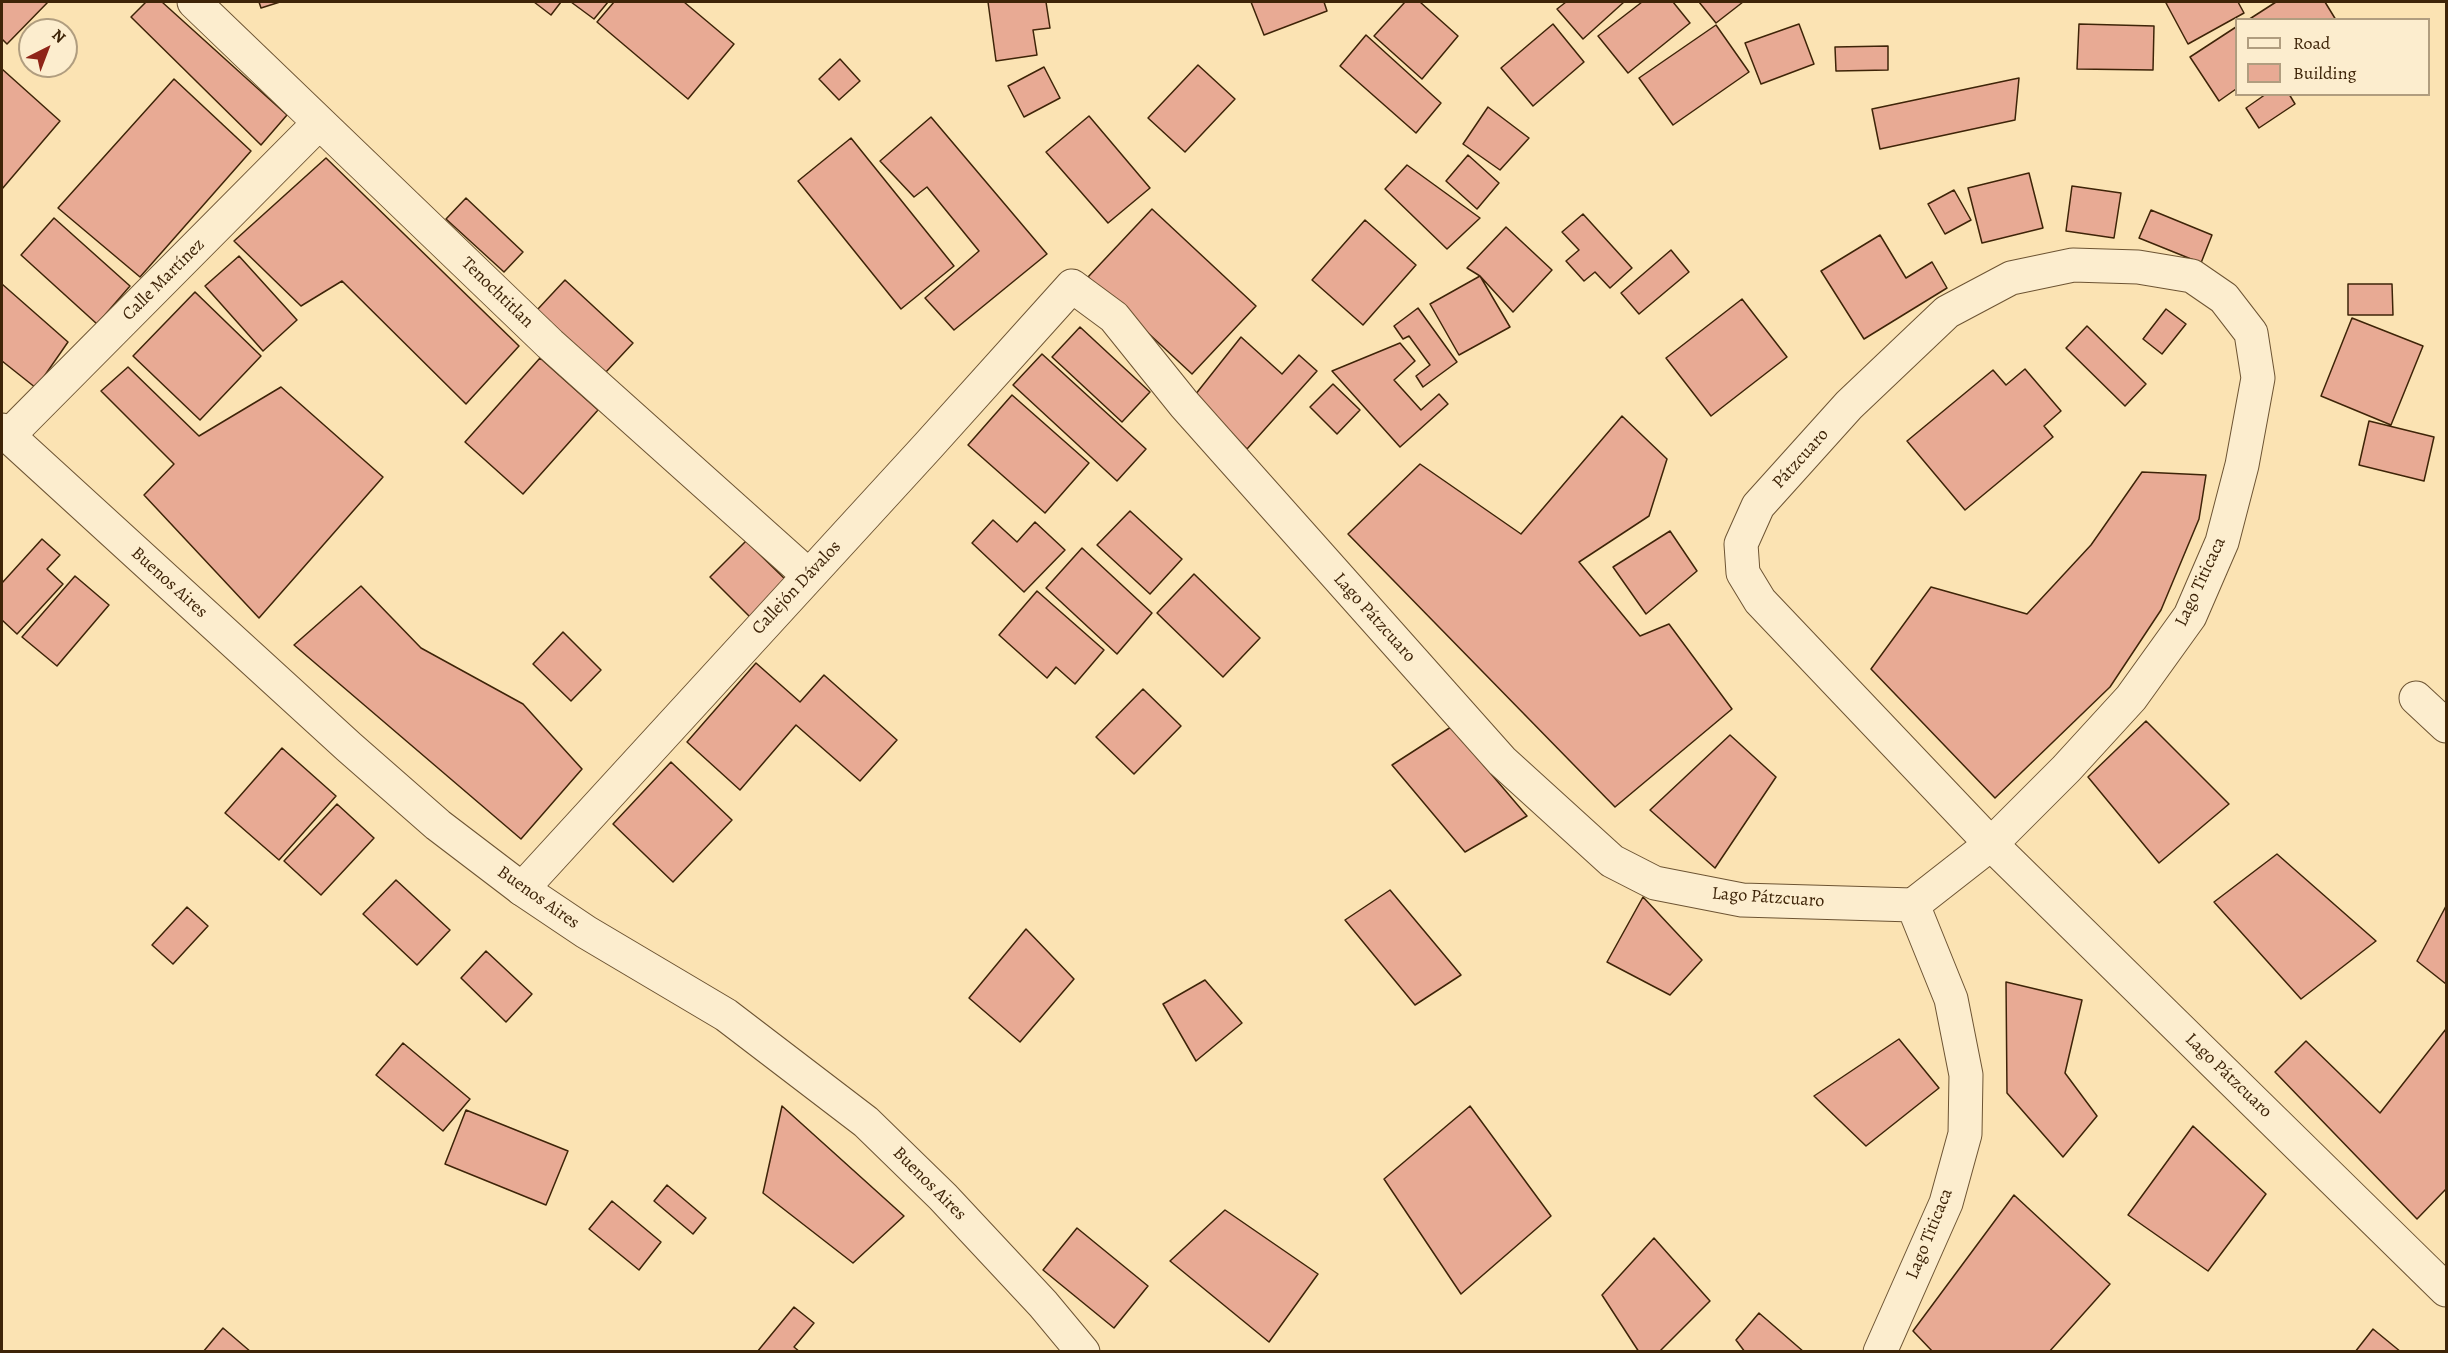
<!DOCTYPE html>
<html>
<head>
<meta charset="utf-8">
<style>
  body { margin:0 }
  #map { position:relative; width:2448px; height:1353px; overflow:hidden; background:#fbe3b3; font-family:Alegreya,serif }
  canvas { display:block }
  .frame { position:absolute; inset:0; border:3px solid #3e2408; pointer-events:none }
  .legend { position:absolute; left:2235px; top:18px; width:195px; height:78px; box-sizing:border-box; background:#fcedce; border:2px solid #b09d7f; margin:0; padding:8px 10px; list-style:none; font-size:18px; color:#3e2408 }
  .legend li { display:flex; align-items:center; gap:12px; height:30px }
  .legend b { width:30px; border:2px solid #b09d7f }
  .north { position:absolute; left:18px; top:18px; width:60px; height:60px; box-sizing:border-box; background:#fcedce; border:2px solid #b09d7f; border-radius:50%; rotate:42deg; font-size:16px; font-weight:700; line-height:24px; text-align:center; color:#3e2408 }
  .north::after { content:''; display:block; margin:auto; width:21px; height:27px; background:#8f2418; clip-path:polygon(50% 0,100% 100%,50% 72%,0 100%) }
</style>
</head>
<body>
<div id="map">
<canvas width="2448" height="1353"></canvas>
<div class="frame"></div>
<ul class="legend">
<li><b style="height:8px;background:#fcedce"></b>Road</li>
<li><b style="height:16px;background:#e8aa94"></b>Building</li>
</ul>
<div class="north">N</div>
</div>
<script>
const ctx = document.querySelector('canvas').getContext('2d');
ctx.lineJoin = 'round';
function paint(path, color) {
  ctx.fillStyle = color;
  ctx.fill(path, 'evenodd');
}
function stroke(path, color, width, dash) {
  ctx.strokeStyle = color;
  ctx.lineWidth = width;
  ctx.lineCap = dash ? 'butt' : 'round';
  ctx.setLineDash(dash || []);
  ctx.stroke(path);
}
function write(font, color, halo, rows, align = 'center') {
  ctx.font = font + ' Alegreya,serif';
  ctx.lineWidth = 4.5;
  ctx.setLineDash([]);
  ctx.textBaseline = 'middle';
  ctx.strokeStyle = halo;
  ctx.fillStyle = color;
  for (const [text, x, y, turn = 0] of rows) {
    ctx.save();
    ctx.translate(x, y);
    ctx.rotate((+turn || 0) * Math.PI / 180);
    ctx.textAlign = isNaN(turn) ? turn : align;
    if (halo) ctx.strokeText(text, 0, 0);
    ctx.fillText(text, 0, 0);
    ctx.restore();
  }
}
const building = new Path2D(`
  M2,2H48L7,44L2,39Z
  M146,2H162L287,115L261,145L131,17Z
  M259,2H280L261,8Z
  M534,2H561L551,15Z
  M571,2H608L594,19Z
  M614,2H684L734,44L688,99L597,22Z
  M988,2H1046L1050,28L1033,30L1037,55L996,61Z
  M1251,2H1324L1327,11L1264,35Z
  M1405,2H1420L1458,36L1422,79L1374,36Z
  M1566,2H1624L1583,39L1557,9Z
  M1642,2H1673L1690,23L1628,73L1598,36Z
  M1699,2H1743L1716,23Z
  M2168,2H2238L2244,13L2188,44L2166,3Z
  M2276,2H2325L2336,20H2248Z
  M1553,24L1584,62L1533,106L1501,68Z
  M1799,24L1814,64L1761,84L1745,43Z
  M2079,24L2154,26L2153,70L2077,69Z
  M1716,25L1749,72L1673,125L1639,78Z
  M2236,27V89L2219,101L2190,57Z
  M1366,35L1441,103L1416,133L1340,66Z
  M1888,46V70L1836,71L1835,47Z
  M840,59L860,81L839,100L819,79Z
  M1198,65L1235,99L1185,152L1148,118Z
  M1044,67L1060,98L1024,117L1008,86Z
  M2,69L60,121L2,189Z
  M2019,78L2015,120L1880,149L1872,109Z
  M174,79L251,151L140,277L58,208Z
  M2266,94H2289L2295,104L2259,128L2246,108Z
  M1488,107L1529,138L1500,170L1463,144Z
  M1089,116L1150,188L1108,223L1046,152Z
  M931,117L1047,254L954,330L925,298L979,251L927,187L914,197L880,161Z
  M851,138L954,266L901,309L798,181Z
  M1468,155L1499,183L1477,209L1446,181Z
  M326,158L519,346L466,404L342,281L301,306L234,241Z
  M1407,165L1480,218L1447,249L1385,189Z
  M2029,173L2043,228L1982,243L1968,188Z
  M2072,186L2121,193L2114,238L2066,231Z
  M1954,190L1971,220L1945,234L1928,204Z
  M466,198L523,252L504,272L446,219Z
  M1152,209L1256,306L1192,374L1088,277Z
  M2151,210L2212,235L2201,263L2139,238Z
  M1583,214L1632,268L1610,288L1595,272L1584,281L1566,261L1579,250L1562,232Z
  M54,218L130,286L97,324L21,255Z
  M1365,220L1416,265L1363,325L1312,280Z
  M1506,227L1552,270L1513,312L1480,276L1467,268Z
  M1880,235L1906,278L1932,262L1947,288L1864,339L1821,271Z
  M1671,250L1689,272L1639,314L1621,293Z
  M239,256L297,320L263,351L205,286Z
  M1480,276L1510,327L1459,355L1430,304Z
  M565,280L633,343L605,373L537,310Z
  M2,284L68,342L36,388L2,361Z
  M2348,284H2392L2393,315H2348Z
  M195,292L261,356L200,420L133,356Z
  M1742,299L1787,357L1711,416L1666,358Z
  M1418,308L1457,362L1423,387L1416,376L1430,365L1409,336L1403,339L1394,326Z
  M2166,309L2186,324L2162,354L2143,339Z
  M2352,318L2423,346L2391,425L2321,396Z
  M2087,326L2146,384L2125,406L2066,348Z
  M1080,327L1150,392L1122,422L1052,357Z
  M1241,337L1282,374L1299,355L1317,371L1247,449L1195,395Z
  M1400,343L1415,361L1394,380L1421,410L1439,394L1448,404L1400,447L1332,371Z
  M1042,354L1146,449L1117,481L1013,385Z
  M540,358L598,410L523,494L465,442Z
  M128,367L199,436L281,387L383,477L259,618L144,495L174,464L101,391Z
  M2025,369L2061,411L2044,426L2053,437L1965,510L1907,441L1993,370L2006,385Z
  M1333,384L1360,410L1337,434L1310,407Z
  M1012,395L1089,463L1045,513L968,445Z
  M1622,416L1667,459L1649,516L1579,562L1640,636L1669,624L1732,709L1615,807L1348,534L1420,464L1521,534Z
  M2369,421L2434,437L2424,481L2359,465Z
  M2142,472L2206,475L2199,519L2161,610L2110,687L1995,798L1871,669L1931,587L2027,614L2091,545Z
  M1130,511L1182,559L1150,594L1097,545Z
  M993,520L1017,542L1035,522L1065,550L1024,592L972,543Z
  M1670,531L1697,571L1646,614L1613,567Z
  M42,539L60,555L47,569L63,584L17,634L2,620V583Z
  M746,541L790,584L754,621L710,577Z
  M1082,548L1152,613L1117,654L1046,588Z
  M1194,574L1260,638L1223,677L1157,613Z
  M75,576L109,605L57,666L22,637Z
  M361,586L421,648L523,704L582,769L521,839L294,645Z
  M1037,591L1104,650L1075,684L1056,667L1047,678L999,635Z
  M563,632L601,670L571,701L533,664Z
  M756,663L800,702L824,675L897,740L860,781L796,725L740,790L687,742Z
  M1143,689L1181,726L1134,774L1096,737Z
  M2146,721L2229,804L2159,863L2088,777Z
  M1451,727L1527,816L1465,852L1392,765Z
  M1730,735L1776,777L1715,868L1650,810Z
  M282,748L336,796L279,860L225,813Z
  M671,762L732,820L673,882L613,824Z
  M337,804L374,838L321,895L284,861Z
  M2277,854L2376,941L2301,999L2214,902Z
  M396,880L450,930L417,965L363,914Z
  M1390,890L1461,975L1415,1005L1345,920Z
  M1643,897L1702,960L1670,995L1607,962Z
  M2446,906V984L2417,961Z
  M187,907L208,926L173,964L152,945Z
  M1026,929L1074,979L1020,1042L969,998Z
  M486,951L532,994L506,1022L461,978Z
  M1205,980L1242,1023L1196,1061L1163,1004Z
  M2006,982L2082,1000L2065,1073L2097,1116L2063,1157L2007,1093Z
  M2446,1029V1189L2417,1219L2275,1072L2306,1041L2380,1113Z
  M1899,1039L1939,1088L1866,1146L1814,1096Z
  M403,1043L470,1099L443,1131L376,1075Z
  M782,1106L904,1216L853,1263L763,1193Z
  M1470,1106L1551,1216L1461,1294L1384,1179Z
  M466,1110L568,1151L546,1205L445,1164Z
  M2193,1126L2266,1194L2208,1271L2128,1215Z
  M667,1185L706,1218L693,1234L654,1201Z
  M2014,1195L2110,1284L2049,1352H1933L1913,1331Z
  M612,1201L661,1242L639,1270L589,1229Z
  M1225,1210L1318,1274L1269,1342L1170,1261Z
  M1077,1228L1148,1286L1114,1328L1043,1270Z
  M1654,1238L1710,1301L1659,1352H1639L1602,1295Z
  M794,1307L814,1323L794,1347L800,1352H757Z
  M1759,1313L1804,1352H1745L1736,1340Z
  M223,1328L251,1352H203Z
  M2373,1329L2401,1352H2355Z`);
paint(building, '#e8aa94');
stroke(building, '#3e2408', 1.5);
const minor = new Path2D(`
  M194,2L550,344L808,575
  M2073,265L2138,267L2192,276L2224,298L2251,333L2258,378L2242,465L2222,542L2190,616L2131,698L2066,769L1991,844L1760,601L1743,573L1741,544L1758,506L1849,405L1947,312L2011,278Z
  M8,436L319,123
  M2416,698L2446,726
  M522,889L928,446L1072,286L1114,317L1184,404L1502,761L1612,861L1655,883L1742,900L1913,905L1991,844L2446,1290
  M1880,1352L1946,1203L1965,1134L1966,1075L1951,999L1913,905`);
const tertiary = new Path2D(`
  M2,430L349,747L438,825L522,889L586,932L726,1015L866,1122L943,1197L1043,1304L1083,1352`);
stroke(minor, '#6d5433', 35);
stroke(tertiary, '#6d5433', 35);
stroke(minor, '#fcedce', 33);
stroke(tertiary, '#fcedce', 33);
write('18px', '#3e2408', '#fcedce', [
  ["Calle Martínez",164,280,-45],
  ["Tenochtitlan",497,293,44],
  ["Pátzcuaro",1801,459,-48],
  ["Lago Titicaca",2201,582,-65],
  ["Buenos Aires",169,583,42],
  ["Callejón Dávalos",797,588,-47],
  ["Lago Pátzcuaro",1374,618,48],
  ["Buenos Aires",538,898,35],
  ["Lago Pátzcuaro",1768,898,4],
  ["Lago Pátzcuaro",2228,1076,44],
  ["Buenos Aires",929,1184,45],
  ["Lago Titicaca",1930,1234,-68]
]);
</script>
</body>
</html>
